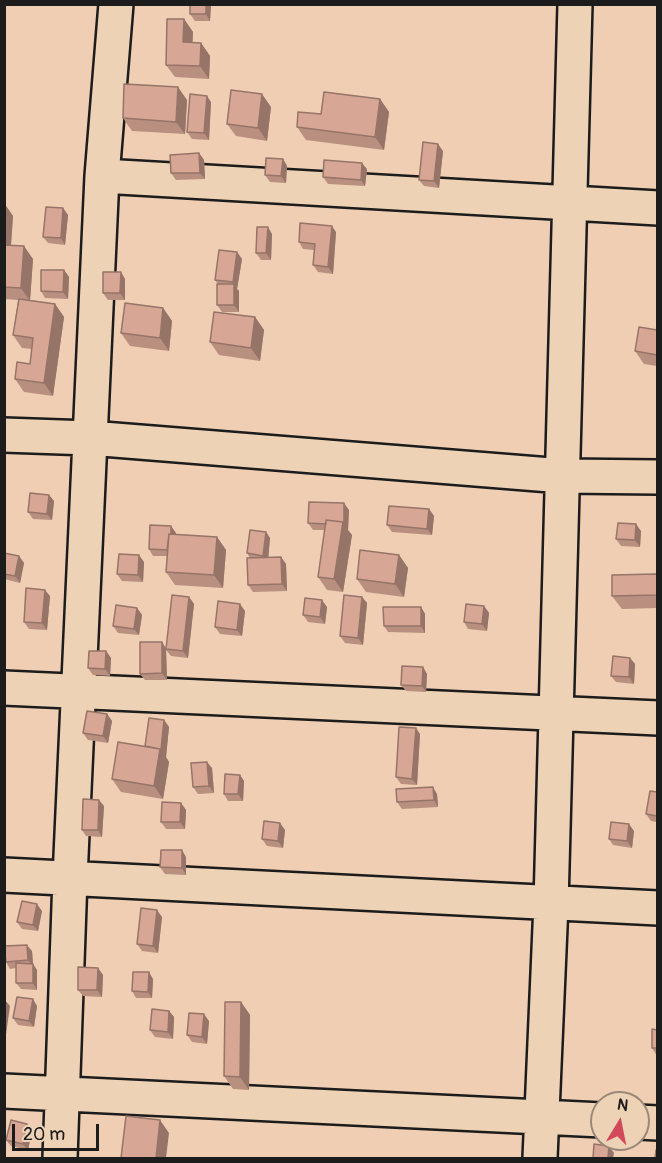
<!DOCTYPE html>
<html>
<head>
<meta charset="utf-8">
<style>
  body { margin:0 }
  #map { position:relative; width:662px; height:1163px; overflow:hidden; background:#efceb3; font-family:Pangolin,sans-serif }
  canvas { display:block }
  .frame { position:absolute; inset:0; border:6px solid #1c1c1c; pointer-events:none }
  .north { position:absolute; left:590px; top:1091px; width:60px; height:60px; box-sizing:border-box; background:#eed2b5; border:2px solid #9a8978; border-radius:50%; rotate:10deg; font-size:16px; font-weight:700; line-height:24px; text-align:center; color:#1c1c1c }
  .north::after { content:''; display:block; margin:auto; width:21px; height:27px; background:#d1495b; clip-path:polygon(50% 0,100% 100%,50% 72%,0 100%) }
  .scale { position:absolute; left:12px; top:1124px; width:87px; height:27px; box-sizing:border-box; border:3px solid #1c1c1c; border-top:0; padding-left:8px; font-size:18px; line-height:21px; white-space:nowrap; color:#1c1c1c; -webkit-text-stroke:4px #eed2b5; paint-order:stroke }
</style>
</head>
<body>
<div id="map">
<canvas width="662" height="1163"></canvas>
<div class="frame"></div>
<div class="north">N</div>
<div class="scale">20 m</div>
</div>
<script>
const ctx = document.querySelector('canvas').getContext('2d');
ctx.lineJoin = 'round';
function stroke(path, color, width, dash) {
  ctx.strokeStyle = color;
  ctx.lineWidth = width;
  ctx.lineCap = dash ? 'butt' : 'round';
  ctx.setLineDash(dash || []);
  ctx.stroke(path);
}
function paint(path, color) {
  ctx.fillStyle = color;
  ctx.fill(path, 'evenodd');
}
const minor = new Path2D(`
  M102,176L658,208
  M4,435L90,438L563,476L658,477
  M4,688L658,718
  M4,875L658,908
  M4,1091L602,1120
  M638,1122L658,1123
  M60,1158L70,878L102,176L116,4
  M540,1158L551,904L575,4`);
stroke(minor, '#1c1c1c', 38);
stroke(minor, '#eed2b5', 33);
paint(new Path2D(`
  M190,4H211L210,21H195L190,14Z
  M184,19L193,32L192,43H201L210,56L209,79L175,77L166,65Z
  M380,99L389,112L384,150L306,140L297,127L321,114Z
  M187,100L185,134L132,131L123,118Z
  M211,102L209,140L192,139L187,132Z
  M271,107L267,141L236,136L227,124Z
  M443,151L439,188L424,186L419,180Z
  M199,153L204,160L205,179L176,180L171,173Z
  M283,159L287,166L286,183L270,182L265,175Z
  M367,169L365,186L328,184L323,177Z
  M4,203L13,216L11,246L33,259L30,300L55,304L64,317L53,396L24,392L15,379L30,364L32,349L22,348L13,335L18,300L4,299Z
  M63,208L68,215L65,245L48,243L43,237Z
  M336,232L333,274L318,272L313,265L314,250L303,249L299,242Z
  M272,234L271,260H261L256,253Z
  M237,252L242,259L237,289L239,291V312H222L217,305L218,284L215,280Z
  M64,270L69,277L68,299L45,298L41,291Z
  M121,272L125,279V300H108L103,293Z
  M163,308L172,321L169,351L130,346L121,333Z
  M255,317L264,330L260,361L219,355L210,342Z
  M657,330V366L644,364L635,351Z
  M49,495L54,501L52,520L33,519L28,512Z
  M429,509L434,516L432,535L392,532L387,525Z
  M349,510L348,530L352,535L343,592L327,590L318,577L325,530H313L308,523Z
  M171,526L176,534L217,537L226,550L223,588L175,585L166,572L167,556H153L149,549Z
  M641,531L640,547L621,546L616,539Z
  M266,532L270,538L268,557H281L286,564L287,591L253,592L248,585L250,558L247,553Z
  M4,553L19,556L24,563L20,583L4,579Z
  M399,555L408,568L404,597L366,592L357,579Z
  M144,562L143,582L122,581L117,574Z
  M657,574V608L622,609L612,596Z
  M50,596L47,630L29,629L24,622Z
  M189,597L194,604L188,658L171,656L166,650L167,680H145L140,674L162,642L166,648Z
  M362,597L367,603L363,645L345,643L340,636Z
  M484,606L489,613L487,631L468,629L464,622Z
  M327,607L325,624L308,622L303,615Z
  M421,607L425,614V633L388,632L384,626Z
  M137,608L142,615L139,635L118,633L113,626Z
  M245,611L242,636L220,634L215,627Z
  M106,651L111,658L110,676L93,675L88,668Z
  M630,658L635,664L634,684L616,682L611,676Z
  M423,667L427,674L426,692L406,691L401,685Z
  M107,714L112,721L108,743L88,740L83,733Z
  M164,720L169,727L166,757L169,762L163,799L121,792L112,779L145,746Z
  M420,734L417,785L401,784L396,777Z
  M212,768L214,793L198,794L193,787Z
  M240,775L244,781L243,801H228L224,794Z
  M657,792V822L651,821L646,814Z
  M437,794L438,807L402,809L397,802Z
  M181,803L186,810L185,829H166L161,822Z
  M104,806L102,837L86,836L82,830Z
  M285,830L283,848L267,846L262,839Z
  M634,831L632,848L613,845L609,839Z
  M186,857V875L165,874L160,867Z
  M42,911L38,931L22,929L17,922Z
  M162,917L158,953L142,951L137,944Z
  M32,951L33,964L37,970V990L21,989L16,983V968L10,969L6,962Z
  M98,968L103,975L102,997L83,996L78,990Z
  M153,979L152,998H136L132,991Z
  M241,1002L250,1015L249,1090L233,1089L224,1076Z
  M37,1006L34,1027L18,1025L13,1018Z
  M169,1011L174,1017L173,1039L155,1037L150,1030Z
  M209,1021L207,1044L192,1042L187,1035Z
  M657,1030V1056L652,1048Z
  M32,1131L28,1150L11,1146L6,1140Z`), '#b98f80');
paint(new Path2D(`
  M206,4H211L210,21L206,14Z
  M184,19L193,32L192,55L183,42Z
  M201,43L210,56L209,79L200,66Z
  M178,87L187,100L185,134L176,122Z
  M262,94L271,107L267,141L258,128Z
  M207,96L211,102L209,140L204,133Z
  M380,99L389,112L384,150L375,137Z
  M438,144L443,151L439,188L434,181Z
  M199,153L204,160L205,179L200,173Z
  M283,159L287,166L286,183L281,176Z
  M362,163L367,169L365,186L361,180Z
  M4,203L13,216L10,258L4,249Z
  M63,208L68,215L65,245L61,238Z
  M332,226L336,232L333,274L328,267Z
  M268,227L272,234L271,260L266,253Z
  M24,246L33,259L30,301L21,288Z
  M237,252L242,259L237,289L239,291V312L234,305V285L233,282Z
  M64,270L69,277L68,299L63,292Z
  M121,272L125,279V300L120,293Z
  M55,304L64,317L53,396L44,383Z
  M163,308L172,321L169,351L160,338Z
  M255,317L264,330L260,361L251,348Z
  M49,495L54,501L52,520L47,514Z
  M344,503L349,510L348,530L352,535L343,592L334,579Z
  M429,509L434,516L432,535L427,529Z
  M636,524L641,531L640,547L635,540Z
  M171,526L176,533L175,557L170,550Z
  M266,532L270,538L268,562L263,556Z
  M217,537L226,550L223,588L214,575Z
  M139,555L144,562L143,582L138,575Z
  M399,555L408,568L404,597L395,584Z
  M19,556L24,563L20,583L15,576Z
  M281,557L286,564L287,591L282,584Z
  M45,590L50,596L47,630L42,623Z
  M189,597L194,604L188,658L183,651Z
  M362,597L367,603L363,645L358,638Z
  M322,600L327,607L325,624L320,617Z
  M240,604L245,611L242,636L237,630Z
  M484,606L489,613L487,631L482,624Z
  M421,607L425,614V633L421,626Z
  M137,608L142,615L139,635L134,629Z
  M162,642L166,649L167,680L162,673Z
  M106,651L111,658L110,676L105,669Z
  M630,658L635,664L634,684L629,677Z
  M423,667L427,674L426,692L422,686Z
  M107,714L112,721L108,743L103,736Z
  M164,720L169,727L166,757L169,762L163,799L154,786Z
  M416,728L420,734L417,785L412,779Z
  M207,762L212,768L214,793L209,786Z
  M240,775L244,781L243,801L238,794Z
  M433,787L437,794L438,807L434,800Z
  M99,800L104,806L102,837L98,830Z
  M181,803L186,810L185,829L180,822Z
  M280,823L285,830L283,848L278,841Z
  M629,824L634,831L632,848L627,841Z
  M182,850L186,857V875L182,868Z
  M37,904L42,911L38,931L33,925Z
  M157,910L162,917L158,953L153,946Z
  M27,945L32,951L33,964L37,970V990L33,983V966L28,960Z
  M98,968L103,975L102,997L97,990Z
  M149,972L153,979L152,998L148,992Z
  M4,999L10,1006L5,1042H4Z
  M33,999L37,1006L34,1027L29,1021Z
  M241,1002L250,1015L249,1090L240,1077Z
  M169,1011L174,1017L173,1039L168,1032Z
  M204,1014L209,1021L207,1044L202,1037Z
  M160,1120L169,1133L166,1158H156Z
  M27,1124L32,1131L28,1150L23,1144Z
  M609,1146L614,1153L613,1158H608Z`), '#967468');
const building = new Path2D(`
  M190,4H206V14H190Z
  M167,19H184L183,42L201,43L200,66L166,65Z
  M124,84L178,87L176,122L123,118Z
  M231,90L262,94L258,128L227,124Z
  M324,92L380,99L375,137L297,127L298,112L321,114Z
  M190,94L207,96L204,133L187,132Z
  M423,142L438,144L434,181L419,180Z
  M199,153L200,173H171L170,155Z
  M266,158L283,159L281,176L265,175Z
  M324,160L362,163L361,180L323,177Z
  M46,207L63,208L61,238L43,237Z
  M300,223L332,226L328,267L313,265L315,244L299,242Z
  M257,227H268L266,253H256Z
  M4,245L24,246L21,288L4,287Z
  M219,250L237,252L233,282L215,280Z
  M41,270H64L63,292L41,291Z
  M103,272H121L120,293H103Z
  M217,284H234V305H217Z
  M19,299L55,304L44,383L15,379L17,362L30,364L33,338L13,335Z
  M125,303L163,308L160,338L121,333Z
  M214,312L255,317L251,348L210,342Z
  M639,327L657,330V355L635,351Z
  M30,493L49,495L47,514L28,512Z
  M309,502L344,503V524L343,522L326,520V524L308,523Z
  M389,506L429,509L427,529L387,525Z
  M326,520L343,522L334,579L318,577Z
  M618,523L636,524L635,540L616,539Z
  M150,525L171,526V534H169L167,550L149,549Z
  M250,530L266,532L263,556L247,553Z
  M169,534L217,537L214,575L166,572Z
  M360,550L399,555L395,584L357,579Z
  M4,553L19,556L15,576L4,574Z
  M119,554L139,555L138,575L117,574Z
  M281,557L282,584L248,585L247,558Z
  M657,574V595L612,596V575Z
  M26,588L45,590L42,623L24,622Z
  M172,595L189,597L183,651L166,649Z
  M344,595L362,597L358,638L340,636Z
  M305,598L322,600L320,617L303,615Z
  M218,601L240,604L237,630L215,627Z
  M466,604L484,606L482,624L464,622Z
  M116,605L137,608L134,629L113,626Z
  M383,607H421V626H384Z
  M140,642H162V673L140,674Z
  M89,651H106L105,669L88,668Z
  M613,656L630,658L629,677L611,676Z
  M402,666L423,667L422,686L401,685Z
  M87,711L107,714L103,736L83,733Z
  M149,718L164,720L161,750L160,749L145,746Z
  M399,727L416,728L412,779L396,777Z
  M118,742L160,749L154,786L112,779Z
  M207,762L209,786L193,787L191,763Z
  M225,774L240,775L238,794H224Z
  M433,787L434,800L397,802L396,789Z
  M650,791L657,792V816L646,814Z
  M83,799L99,800L98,830H82Z
  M162,802L181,803L180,822H161Z
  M264,821L280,823L278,841L262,839Z
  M611,822L629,824L627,841L609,839Z
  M161,850H182V868L160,867Z
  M22,901L37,904L33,925L17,922Z
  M141,908L157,910L153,946L137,944Z
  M27,945L28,960L6,962L4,946Z
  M16,963L33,964V983H16Z
  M78,967L98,968L97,990H78Z
  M133,972H149L148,992L132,991Z
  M17,997L33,999L29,1021L13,1018Z
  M225,1002H241L240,1077L224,1076Z
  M152,1009L169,1011L168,1032L150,1030Z
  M189,1013L204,1014L202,1037L187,1035Z
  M652,1029L657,1030V1048H652Z
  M126,1116L160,1120L156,1158H121Z
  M11,1120L27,1124L23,1144L6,1140Z
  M594,1144L609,1146L608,1158H593Z
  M656,1150H657V1158H655Z`);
paint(building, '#d7a695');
stroke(building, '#967468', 1.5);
</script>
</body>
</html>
